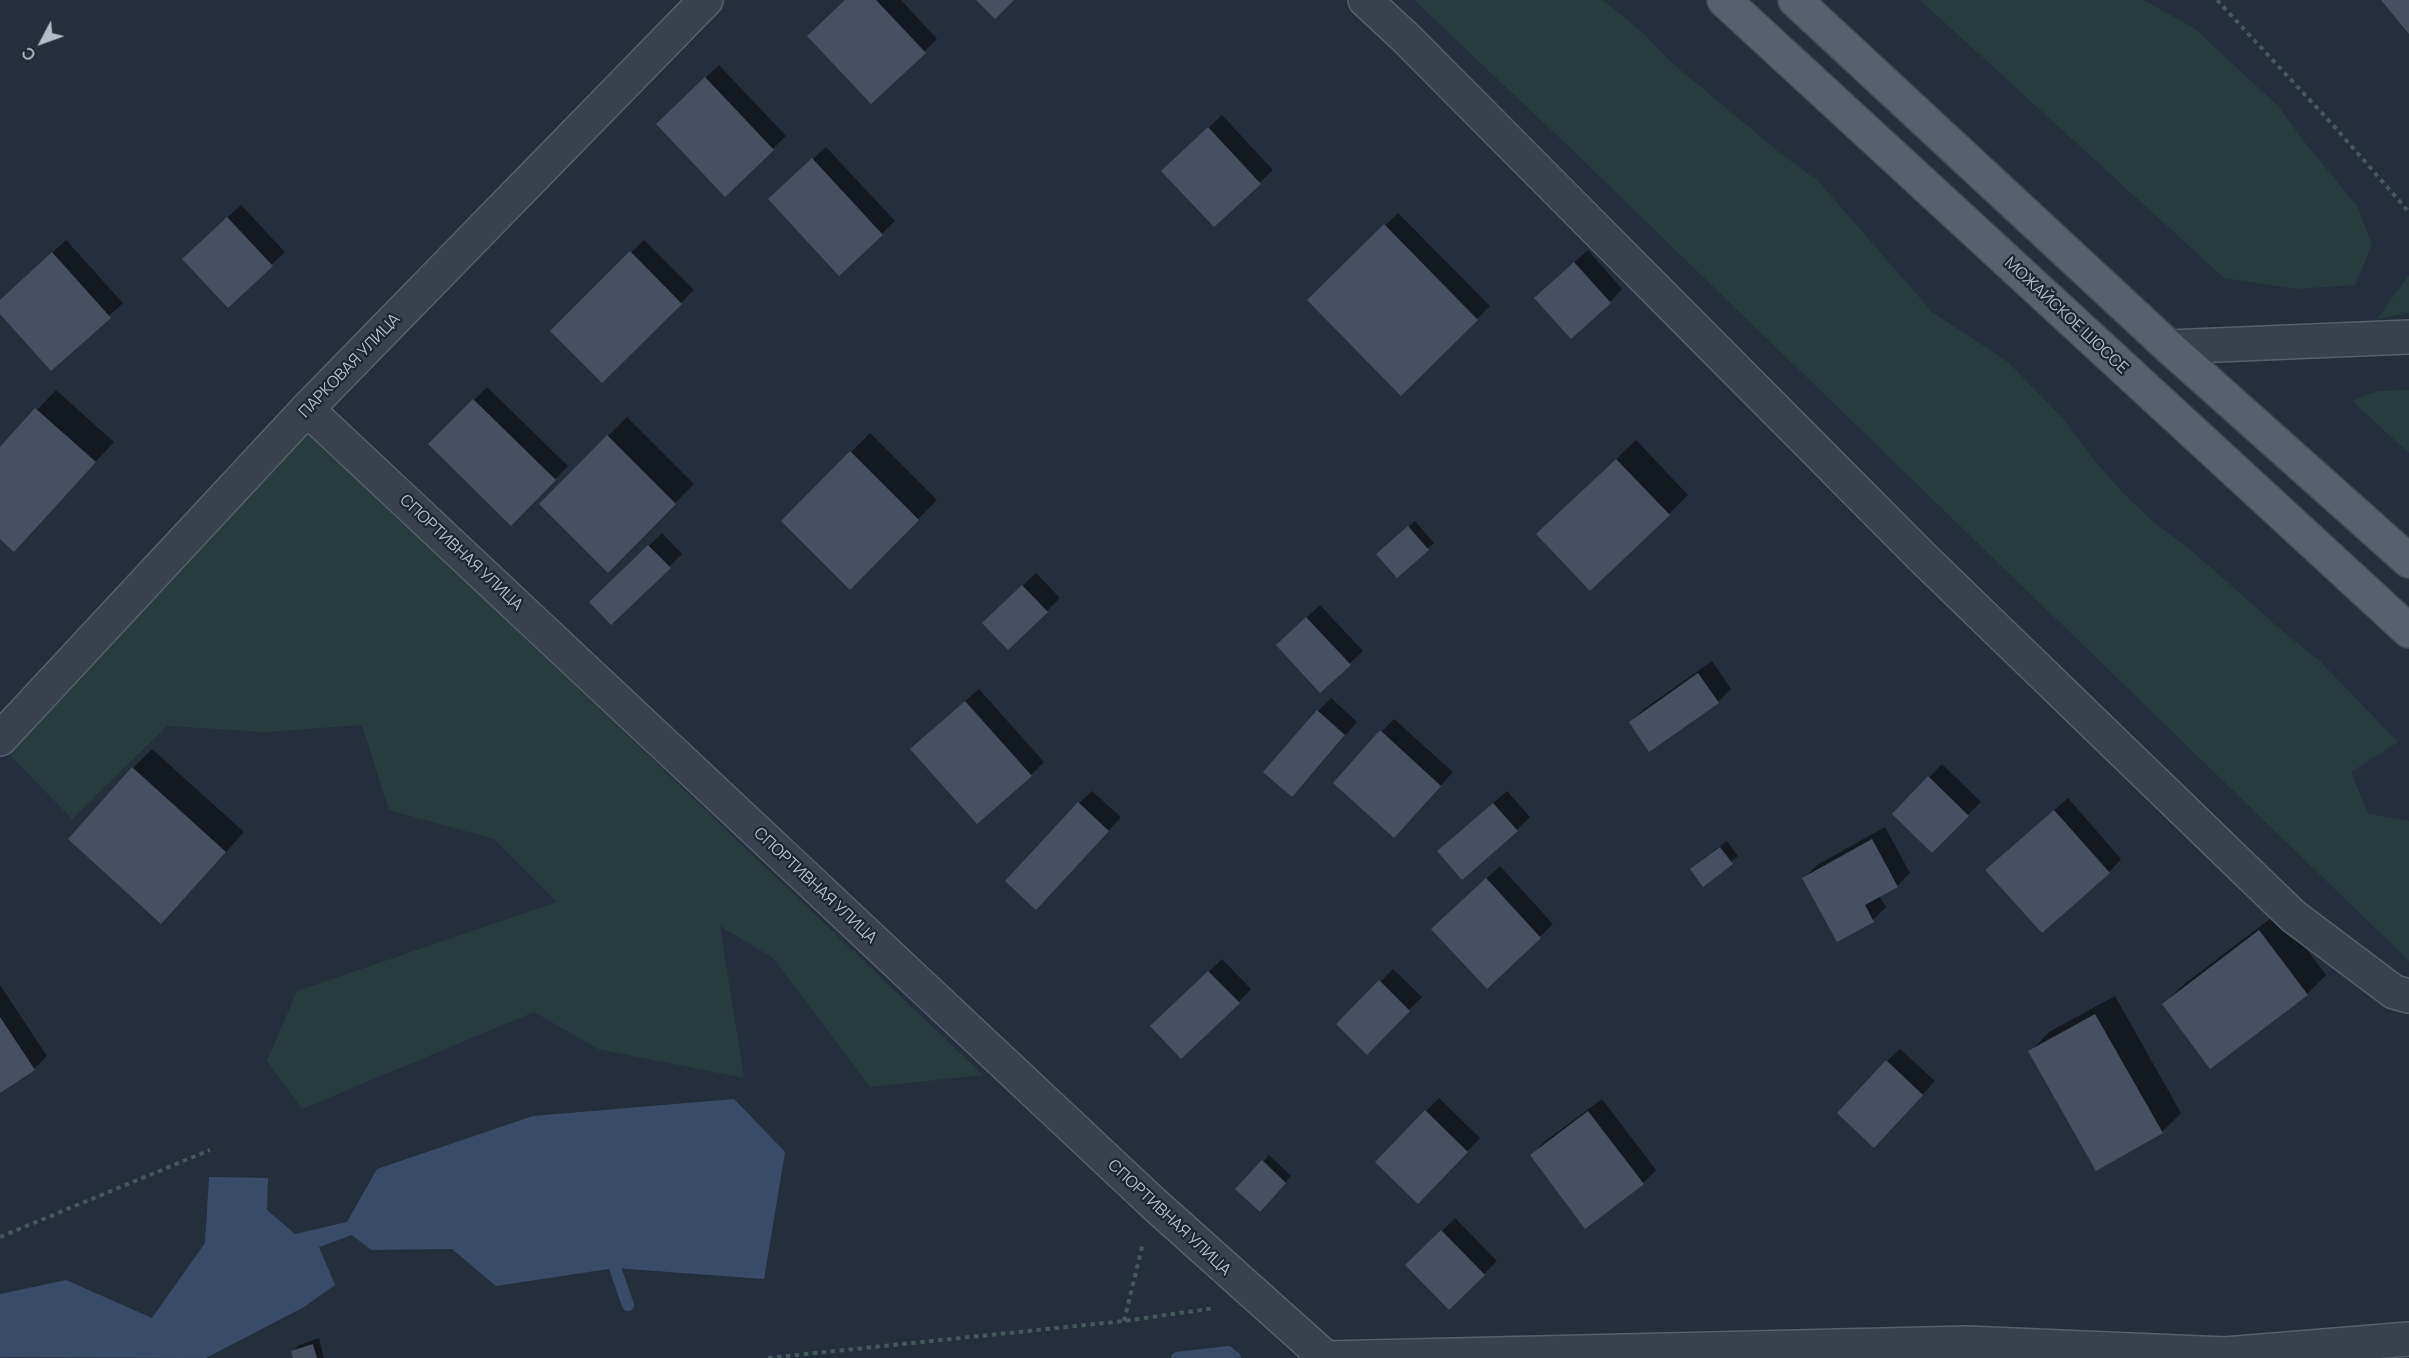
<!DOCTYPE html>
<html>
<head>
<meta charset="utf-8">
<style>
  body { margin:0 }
  #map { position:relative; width:2409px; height:1358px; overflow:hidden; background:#242f3e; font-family:Manrope,sans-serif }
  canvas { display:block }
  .north { position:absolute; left:12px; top:12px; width:60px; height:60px; -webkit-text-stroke:4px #1d2633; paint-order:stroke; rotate:229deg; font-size:16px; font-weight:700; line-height:24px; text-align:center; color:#b4bcc9 }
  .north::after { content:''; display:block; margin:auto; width:21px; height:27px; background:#b4bcc9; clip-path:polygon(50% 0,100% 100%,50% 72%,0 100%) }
</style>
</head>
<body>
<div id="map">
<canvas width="2409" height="1358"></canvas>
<div class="north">С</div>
</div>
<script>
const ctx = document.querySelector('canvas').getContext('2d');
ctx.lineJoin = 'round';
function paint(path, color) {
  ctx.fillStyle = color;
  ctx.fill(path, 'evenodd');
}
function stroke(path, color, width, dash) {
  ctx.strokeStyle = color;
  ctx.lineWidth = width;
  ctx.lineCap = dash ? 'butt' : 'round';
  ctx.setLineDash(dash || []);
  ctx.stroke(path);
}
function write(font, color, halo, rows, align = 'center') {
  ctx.font = font + ' Manrope,sans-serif';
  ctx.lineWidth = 4.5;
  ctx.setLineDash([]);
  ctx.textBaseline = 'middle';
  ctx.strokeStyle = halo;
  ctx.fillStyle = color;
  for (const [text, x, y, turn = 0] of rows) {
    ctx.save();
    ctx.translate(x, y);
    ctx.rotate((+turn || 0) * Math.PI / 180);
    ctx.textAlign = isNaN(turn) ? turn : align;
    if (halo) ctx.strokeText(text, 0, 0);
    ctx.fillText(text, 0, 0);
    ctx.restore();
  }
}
paint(new Path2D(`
  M1414,0H1603L1642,32L1672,63L1780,153L1818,181L1932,312L2008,362L2067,423L2094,460L2124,494L2154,523L2190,549L2287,635L2320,661L2398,742L2351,772L2368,814L2409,821V961L1565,143Z
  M1920,0H2144L2195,29L2278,106L2302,139L2357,206L2372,245L2355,285L2296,289L2224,278Z
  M2409,275V313L2377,319Z
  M2409,390V453L2352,401L2378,391Z
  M300,423L983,1075L870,1087L773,958L720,926L744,1078L598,1049L534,1012L302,1109L267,1061L297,991L557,902L494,839L389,810L362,725L265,732L167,726L72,819L2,747Z`), '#263c3f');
paint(new Path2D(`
  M734,1099L785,1152L764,1279L615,1268L496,1286L452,1249L371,1250L352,1235L319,1247L335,1285L304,1307L206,1358L0,1357V1294L66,1280L152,1318L205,1243L209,1177L268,1178L267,1210L295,1234L347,1222L377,1169L533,1116Z`), '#394c67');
paint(new Path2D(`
  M847,0H901L937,39L924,52Z
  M719,65L786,136L725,195L658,124Z
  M1222,115L1273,170L1214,225L1176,158Z
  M826,147L895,221L839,274L783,187Z
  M241,205L285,252L228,306L197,246Z
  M1398,213L1490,306L1401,394L1309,300Z
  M66,240L123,303L51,369L0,311V301Z
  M644,240L694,290L602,381L552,331Z
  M1588,250L1622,289L1610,302L1549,285Z
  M487,387L568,466L511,524L430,444Z
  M56,390L114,442L14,550L0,537V449Z
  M627,417L694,484L608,571L541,504Z
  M870,433L937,500L850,588L783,521Z
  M1636,440L1688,495L1669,514L1557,515Z
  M1415,521L1434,543L1397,576L1384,548Z
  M662,533L682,554L611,623L591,602Z
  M1036,573L1060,598L1047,611L997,610Z
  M1320,605L1363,651L1320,691L1291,632Z
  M1712,661L1731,689L1718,702L1631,722L1644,709Z
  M979,689L1044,762L1031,775L925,736Z
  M1331,698L1357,722L1305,782L1318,711Z
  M1394,719L1453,772L1407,823L1381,732Z
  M152,749L244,832L180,903L133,768Z
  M1942,764L1981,802L1932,851L1894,814Z
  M1092,791L1121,817L1049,895L1079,803Z
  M1507,791L1530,817L1517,830L1452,838Z
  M2068,798L2121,859L2109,872L2000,857Z
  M1885,827L1910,873L1897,886L1879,895L1886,907L1873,920L1804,878L1817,865Z
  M1727,841L1738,856L1703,885L1698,863Z
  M1500,866L1553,924L1487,987L1446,916Z
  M2279,912L2326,975L2307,994L2164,1004L2183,985Z
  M1222,959L1251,989L1239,1002L1165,1013Z
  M1393,969L1422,997L1367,1052L1339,1024Z
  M0,985L47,1056L34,1069L0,1092Z
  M2115,996L2181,1113L2162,1132L2030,1052L2049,1032Z
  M1900,1049L1935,1081L1887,1133V1061Z
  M1439,1098L1480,1138L1431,1189L1377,1162Z
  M1602,1099L1656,1170L1643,1183L1532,1155L1544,1142Z
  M1269,1155L1291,1176L1260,1210L1237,1189Z
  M1455,1218L1497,1261L1449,1308L1408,1265Z
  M319,1338L324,1358H295L293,1351L299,1345Z`), '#0007');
stroke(new Path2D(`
  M615,1268L628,1305
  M1177,1358L1228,1352L1235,1358`), '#394c67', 12);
paint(new Path2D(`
  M845,0H876L926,53L871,104L807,36Z
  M976,0H1014L995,19Z
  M2381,0H2409V34Z
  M705,77L774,150L725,197L656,124Z
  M1208,127L1261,184L1214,227L1161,171Z
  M812,158L883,235L839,276L768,199Z
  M227,217L273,266L228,308L182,259Z
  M1384,224L1478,320L1401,396L1307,300Z
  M630,251L682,304L602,383L550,331Z
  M52,252L111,318L51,371L0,314V300Z
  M1574,262L1611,303L1571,339L1534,298Z
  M473,399L556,480L511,526L428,444Z
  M35,408L96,462L14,552L0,539V447Z
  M607,435L676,504L608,573L539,504Z
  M850,451L919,520L850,590L781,521Z
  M1616,459L1670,515L1590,591L1536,534Z
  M1408,526L1429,550L1397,578L1376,554Z
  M648,545L671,568L611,625L589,602Z
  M1022,585L1048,612L1008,650L982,623Z
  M1306,617L1351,665L1320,693L1276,645Z
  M1698,673L1719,703L1649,752L1629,722Z
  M965,701L1032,776L977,824L910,749Z
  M1317,710L1345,735L1292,797L1263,772Z
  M1380,730L1441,786L1394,838L1333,783Z
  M132,767L226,852L161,924L68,839Z
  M1928,776L1969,816L1932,853L1892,814Z
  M1078,802L1109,831L1036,910L1005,881Z
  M1493,803L1518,831L1462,880L1437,851Z
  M2054,810L2110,873L2042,933L1985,870Z
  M1872,839L1898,887L1865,905L1874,922L1837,942L1802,878Z
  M1720,847L1733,864L1703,887L1690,869Z
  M1486,878L1541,938L1487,989L1431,929Z
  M2259,930L2308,995L2210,1069L2162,1004Z
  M1208,971L1240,1003L1181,1059L1150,1026Z
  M1379,980L1410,1011L1367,1055L1336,1024Z
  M2095,1014L2163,1133L2096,1171L2028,1051Z
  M0,1017L35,1070L0,1093Z
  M1886,1060L1923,1095L1874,1148L1837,1113Z
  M1425,1110L1468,1152L1418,1204L1375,1162Z
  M1588,1111L1644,1184L1585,1229L1530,1155Z
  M1262,1160L1286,1183L1260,1212L1235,1189Z
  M1441,1230L1485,1275L1449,1310L1405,1265Z
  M313,1344L317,1358H293L291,1351Z`), '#455162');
const minor = new Path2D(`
  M1365,0L1405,37L1923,558L2293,916L2394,992L2409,996
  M2169,347L2409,337
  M307,409L1153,1203L1326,1358
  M0,739L307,409L706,0
  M1326,1358L1967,1343L2225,1354L2409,1339`);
const major = new Path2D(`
  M1724,0L2409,631
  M1795,0L2169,347L2409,561`);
stroke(minor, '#565f6c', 36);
stroke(major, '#414a57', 36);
stroke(new Path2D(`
  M2217,0L2332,124L2409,212
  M0,1237L210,1150
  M1124,1321L1143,1243
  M768,1358L1124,1321L1215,1308`), '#44595c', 4, [4.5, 4.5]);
stroke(minor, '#38414e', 33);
stroke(major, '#56606e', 33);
write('16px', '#b4bcc9', '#1d2633', [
  ["МОЖАЙСКОЕ ШОССЕ",2066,316,43],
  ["ПАРКОВАЯ УЛИЦА",350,366,-46],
  ["СПОРТИВНАЯ УЛИЦА",461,553,43],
  ["СПОРТИВНАЯ УЛИЦА",815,886,43],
  ["СПОРТИВНАЯ УЛИЦА",1169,1218,43]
]);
</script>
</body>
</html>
